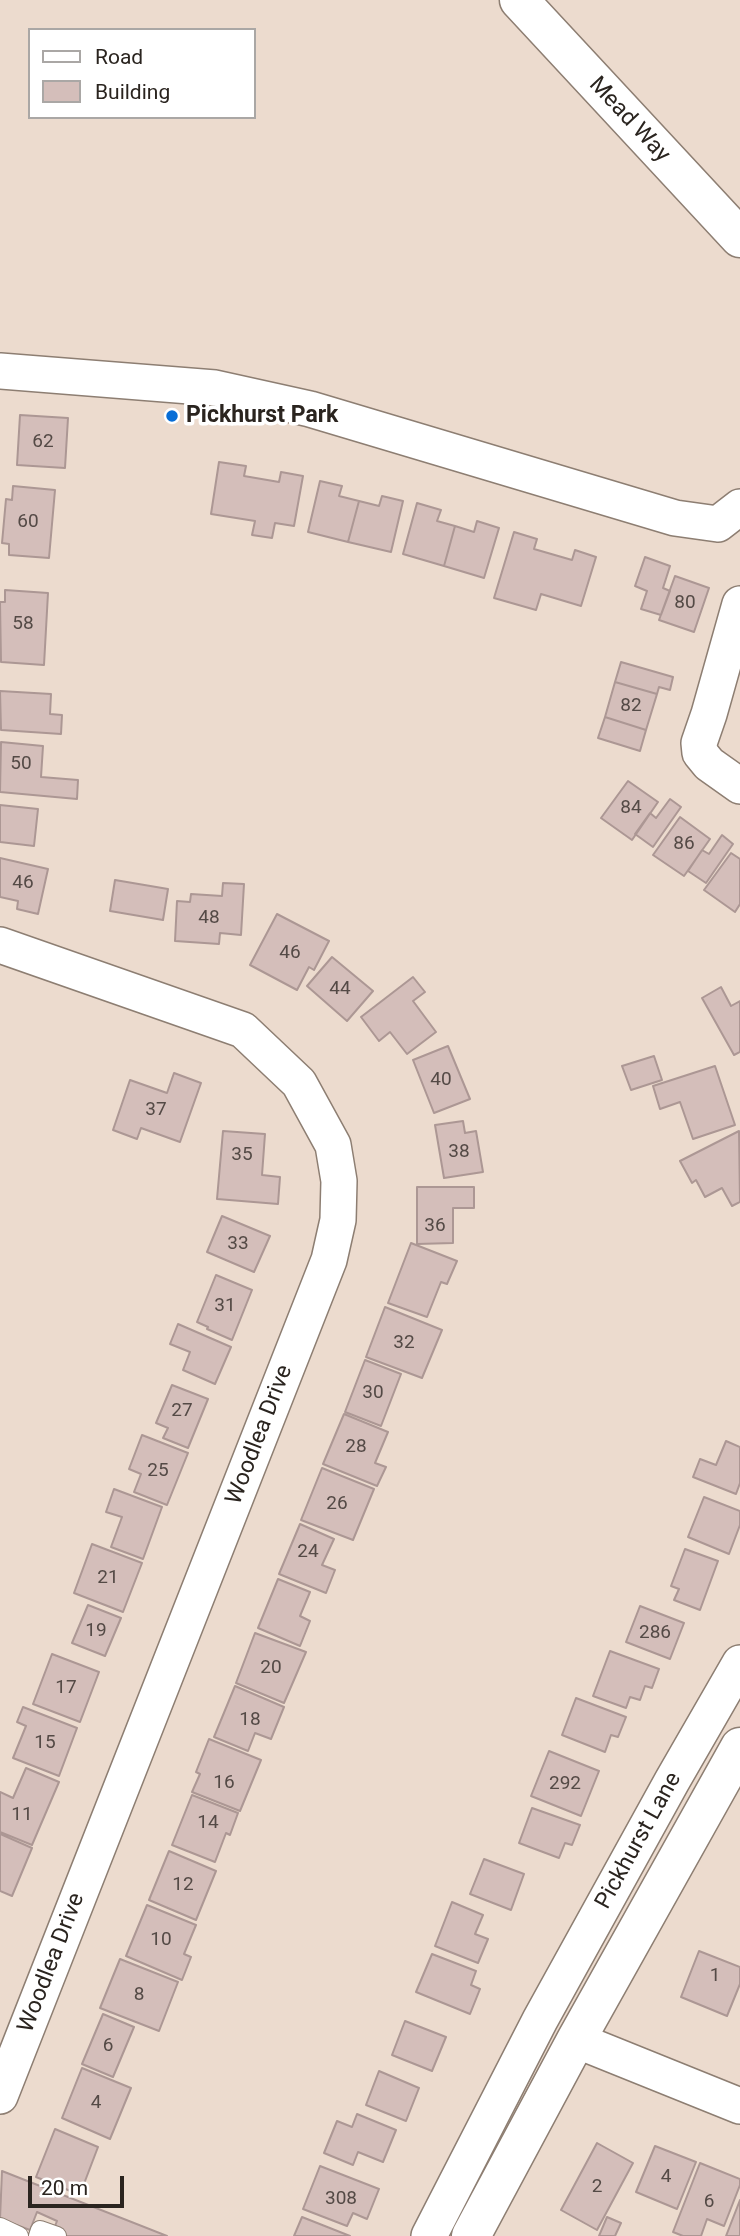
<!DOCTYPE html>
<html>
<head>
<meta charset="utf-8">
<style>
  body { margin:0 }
  #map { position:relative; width:740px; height:2236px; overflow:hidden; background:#ecdbce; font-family:Roboto,sans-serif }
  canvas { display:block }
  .legend { position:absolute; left:28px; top:28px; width:228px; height:91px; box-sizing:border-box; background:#fff; border:2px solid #aaa7a5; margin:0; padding:9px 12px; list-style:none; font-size:21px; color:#2a241f }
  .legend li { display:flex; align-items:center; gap:14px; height:35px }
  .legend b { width:35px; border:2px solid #aaa7a5 }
  .scale { position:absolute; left:28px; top:2176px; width:96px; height:32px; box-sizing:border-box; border:4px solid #2a241f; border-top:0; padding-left:9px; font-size:21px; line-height:24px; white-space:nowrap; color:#2a241f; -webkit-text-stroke:5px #fff; paint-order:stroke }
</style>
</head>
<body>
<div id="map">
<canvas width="740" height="2236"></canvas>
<ul class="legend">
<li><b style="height:9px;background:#fff"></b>Road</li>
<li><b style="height:19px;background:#d4beba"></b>Building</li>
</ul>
<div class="scale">20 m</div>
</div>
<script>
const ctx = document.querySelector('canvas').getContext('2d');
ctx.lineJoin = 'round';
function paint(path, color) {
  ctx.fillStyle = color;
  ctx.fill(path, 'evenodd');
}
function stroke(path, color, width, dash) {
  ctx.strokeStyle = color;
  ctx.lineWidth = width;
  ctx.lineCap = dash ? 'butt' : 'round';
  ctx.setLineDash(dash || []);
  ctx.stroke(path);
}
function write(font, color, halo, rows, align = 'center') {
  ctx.font = font + ' Roboto,sans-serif';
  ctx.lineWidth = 7;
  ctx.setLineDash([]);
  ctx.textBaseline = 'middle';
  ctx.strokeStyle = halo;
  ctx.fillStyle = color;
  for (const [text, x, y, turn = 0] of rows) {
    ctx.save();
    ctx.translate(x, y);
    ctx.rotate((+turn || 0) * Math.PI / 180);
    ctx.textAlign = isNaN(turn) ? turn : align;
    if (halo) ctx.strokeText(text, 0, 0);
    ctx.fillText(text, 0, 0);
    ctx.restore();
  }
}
const building = new Path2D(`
  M20,415L68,418L65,468L17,465Z
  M219,462L246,466L244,476L279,482L281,472L303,476L294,526L275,523L272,538L252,535L255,521L211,514Z
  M320,481L342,486L339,496L359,501L348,542L308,532Z
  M13,486L55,490L49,558L9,555V544L2,543L6,499L12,500Z
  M382,496L403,501L391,552L348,542L359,501L379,506Z
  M417,503L441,510L437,521L455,526L444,566L403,554Z
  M477,521L499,528L484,578L444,566L455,526L474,532Z
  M514,532L537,539L534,549L572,560L575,550L596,557L581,606L541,594L536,610L494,598Z
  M645,557L670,566L663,588L670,591L661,615L641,609L647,591L635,586Z
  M675,576L709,588L694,632L659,620Z
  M5,590L48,593L44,665L1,662L0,602H5Z
  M621,662L673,677L670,690L659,687L657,694L615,682Z
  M615,682L657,694L646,730L605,717Z
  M0,691L51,694L50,714L62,715L61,734L1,730Z
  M605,717L646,730L640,751L598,738Z
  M1,742L43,746L41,777L78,780L77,799L0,792Z
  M628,781L658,802L632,840L601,818Z
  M670,799L681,807L653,847L635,834L650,813L656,818Z
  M0,805L38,809L34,846L0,842Z
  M680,817L710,839L684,876L653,855Z
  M722,835L733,844L706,883L688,871L702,850L709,854Z
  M731,853L740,859V904L735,912L704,890Z
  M0,858L48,869L38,914L17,909L18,901L0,897Z
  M115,880L168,889L163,920L110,911Z
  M223,883L244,884L241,935L220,933L219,944L175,941L177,901L190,902L191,894L222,896Z
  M277,914L329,941L314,970L309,967L297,990L250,965Z
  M332,957L373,991L347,1021L307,986Z
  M413,977L425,992L413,1001L436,1032L407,1054L390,1032L379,1041L361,1017Z
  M721,987L731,1006L740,1001V1052L734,1055L702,998Z
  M448,1046L470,1099L434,1113L413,1060Z
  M654,1056L662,1080L631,1090L622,1066Z
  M715,1066L735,1125L693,1139L680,1102L660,1109L653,1086Z
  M174,1073L201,1083L180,1142L141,1128L137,1139L113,1130L130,1080L167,1093Z
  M463,1121L465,1133L476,1131L483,1172L444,1178L435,1125Z
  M223,1131L265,1134L262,1175L280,1177L278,1204L217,1199Z
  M739,1131L740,1202L732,1206L722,1188L705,1197L696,1180L692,1183L680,1161Z
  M417,1187H474V1208H453V1243L417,1244Z
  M222,1216L270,1236L254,1272L207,1252Z
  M411,1243L457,1261L447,1284L441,1282L427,1317L388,1303Z
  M216,1275L252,1290L232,1340L207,1329L208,1327L197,1322Z
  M385,1307L442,1330L422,1378L366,1357Z
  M178,1324L231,1347L215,1384L183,1370L190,1352L170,1344Z
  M365,1360L401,1374L381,1426L345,1412Z
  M172,1385L208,1399L188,1448L163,1438L168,1428L156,1423Z
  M344,1414L388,1432L375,1463L386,1467L377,1486L323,1464Z
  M142,1435L188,1453L167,1505L134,1492L141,1474L129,1469Z
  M726,1441L740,1447V1483L736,1494L693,1477L700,1459L716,1465Z
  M322,1468L374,1489L353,1540L301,1520Z
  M114,1489L162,1507L143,1559L111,1547L122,1517L106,1512Z
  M704,1497L740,1511V1525L729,1554L688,1537Z
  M300,1524L334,1539L322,1565L335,1570L326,1593L279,1574Z
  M92,1544L142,1563L123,1612L74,1593Z
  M685,1549L718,1561L700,1610L674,1600L679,1589L671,1586Z
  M278,1579L310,1592L300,1616L310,1621L300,1646L258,1628Z
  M88,1605L121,1618L105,1656L72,1643Z
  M640,1606L684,1623L670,1659L626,1642Z
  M255,1633L306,1652L284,1703L236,1683Z
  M610,1651L659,1669L652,1688L645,1686L640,1700L630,1697L626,1708L593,1696Z
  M52,1654L99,1672L80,1722L33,1704Z
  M235,1686L284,1707L271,1739L255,1733L248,1751L214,1737Z
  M576,1698L626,1717L618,1737L611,1735L605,1752L562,1735Z
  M23,1707L77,1728L59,1776L13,1758L26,1726L17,1722Z
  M209,1739L261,1760L240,1811L192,1792L200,1774L196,1772Z
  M549,1751L599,1771L581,1816L531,1796Z
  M26,1768L59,1782L32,1845L0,1832V1792L13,1798Z
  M192,1795L238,1813L230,1835L226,1833L215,1862L172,1845Z
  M532,1808L580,1825L572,1845L565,1843L559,1858L519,1843Z
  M0,1834L32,1848L12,1896L0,1891Z
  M169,1851L216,1871L196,1920L149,1900Z
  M484,1859L524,1874L511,1910L470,1894Z
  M452,1902L483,1915L475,1934L488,1939L478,1963L435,1946Z
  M147,1905L196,1925L184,1954L191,1957L182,1980L126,1956Z
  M699,1951L740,1967V1984L727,2016L681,1997Z
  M432,1954L476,1971L471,1985L480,1989L470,2014L416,1992Z
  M120,1959L178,1982L159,2031L100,2008Z
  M103,2014L134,2027L113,2077L82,2064Z
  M405,2021L446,2037L432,2071L392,2055Z
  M82,2068L131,2088L110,2139L62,2118Z
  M379,2071L419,2088L406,2121L366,2105Z
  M357,2114L396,2130L383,2162L358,2152L353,2165L324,2153L337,2121L352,2127Z
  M55,2129L98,2147L82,2189L76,2187L73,2192L36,2177Z
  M597,2143L633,2163L597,2230L561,2210Z
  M655,2146L696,2162L677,2209L636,2192Z
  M700,2163L740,2179V2185L724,2226L707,2219L701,2236H683L673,2232Z
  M320,2166L379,2189L367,2219L353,2213L347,2226L303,2209Z
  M2,2171L167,2236H51L57,2221L37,2212L30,2230L0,2219Z
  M740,2200V2236H726Z
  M302,2217L350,2236H294Z
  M607,2217L621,2223L615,2236H599Z`);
paint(building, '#d4beba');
stroke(building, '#ac9794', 2);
const lane = new Path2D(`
  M0,2227L19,2236
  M38,2236L40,2230L57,2236`);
const street = new Path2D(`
  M0,371L215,388L310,409L675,518L718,524L740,507
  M740,604L709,714L699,743L700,753L709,764L740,786
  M0,945L243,1030L299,1083L333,1145L339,1181L338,1220L329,1260L0,2096
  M576,2040L740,2106
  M429,2236L540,2020L672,1781L740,1663`);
const secondary = new Path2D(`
  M519,0L740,238
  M471,2236L576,2040L740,1747`);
stroke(lane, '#8d7e72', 20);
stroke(street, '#8d7e72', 38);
stroke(secondary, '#8d7e72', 41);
stroke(lane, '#fff', 18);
stroke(street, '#fff', 35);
stroke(secondary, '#fff', 38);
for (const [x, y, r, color] of [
  [172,416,7,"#076dd6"]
]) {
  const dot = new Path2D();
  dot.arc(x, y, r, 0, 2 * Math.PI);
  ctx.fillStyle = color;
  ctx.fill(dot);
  stroke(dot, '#fff', 2.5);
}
write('19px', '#544a46', null, [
  ["62",43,442],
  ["60",28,522],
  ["80",685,603],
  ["58",23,624],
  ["82",631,706],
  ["50",21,764],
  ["84",631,808],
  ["86",684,844],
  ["46",23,883],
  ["48",209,918],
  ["46",290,953],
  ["44",340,989],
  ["40",441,1080],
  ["37",156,1110],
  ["38",459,1152],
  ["35",242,1155],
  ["36",435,1226],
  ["33",238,1244],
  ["31",225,1306],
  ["32",404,1343],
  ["30",373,1393],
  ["27",182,1411],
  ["28",356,1447],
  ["25",158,1471],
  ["26",337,1504],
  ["24",308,1552],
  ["21",108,1578],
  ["19",96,1631],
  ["286",655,1633],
  ["20",271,1668],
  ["17",66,1688],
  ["18",250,1720],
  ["15",45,1743],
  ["16",224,1783],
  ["292",565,1784],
  ["11",22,1815],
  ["14",208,1823],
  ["12",183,1885],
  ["10",161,1940],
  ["1",715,1976],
  ["8",139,1995],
  ["6",108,2046],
  ["4",96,2103],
  ["4",666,2177],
  ["2",597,2187],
  ["308",341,2199],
  ["6",709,2202]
]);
write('23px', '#2a241f', '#fff', [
  ["Mead Way",629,120,47],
  ["Woodlea Drive",260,1435,-69],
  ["Pickhurst Lane",639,1841,-61],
  ["Woodlea Drive",52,1963,-69]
]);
write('bold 23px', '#2a241f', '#fff', [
  ["Pickhurst Park",186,416]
], 'left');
</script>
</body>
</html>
